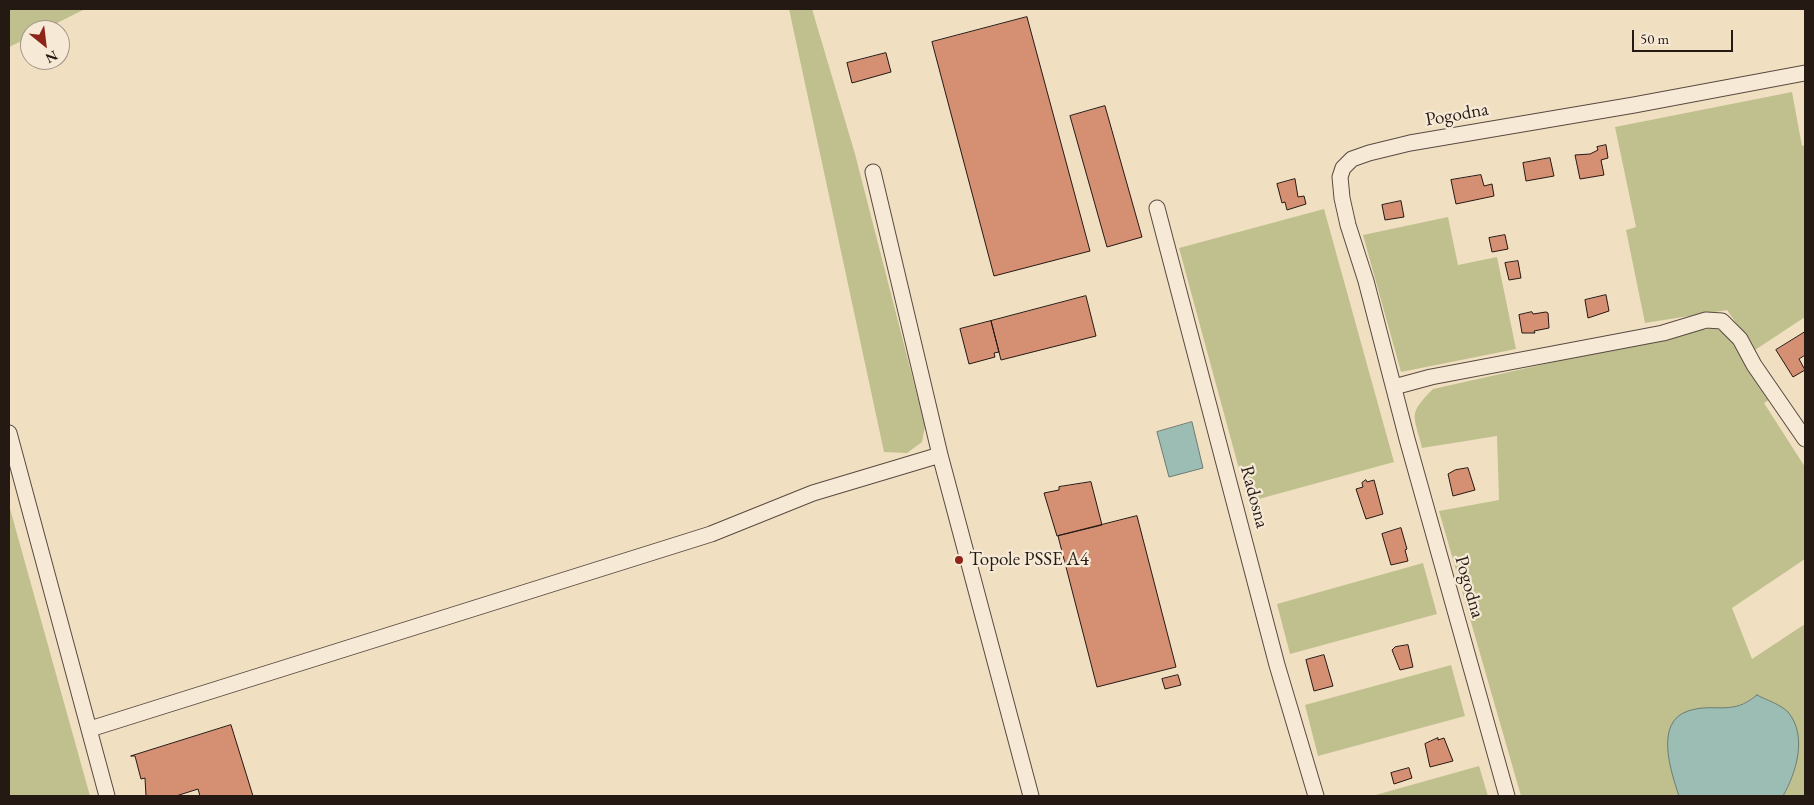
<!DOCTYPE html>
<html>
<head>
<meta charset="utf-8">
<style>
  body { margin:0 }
  #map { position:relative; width:1814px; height:805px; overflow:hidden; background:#f1dfc2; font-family:"EB Garamond",serif }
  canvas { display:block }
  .frame { position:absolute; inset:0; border:10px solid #251914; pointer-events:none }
  .north { position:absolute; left:20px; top:20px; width:50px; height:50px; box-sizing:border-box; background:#f6ead7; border:1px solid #a29689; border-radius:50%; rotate:151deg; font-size:14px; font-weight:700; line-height:20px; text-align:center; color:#251914 }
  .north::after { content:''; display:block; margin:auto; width:18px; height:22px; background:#8f2418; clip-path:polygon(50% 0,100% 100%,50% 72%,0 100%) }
  .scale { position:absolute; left:1632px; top:30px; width:101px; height:22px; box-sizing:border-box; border:2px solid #251914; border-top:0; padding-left:6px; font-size:15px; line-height:18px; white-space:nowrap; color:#251914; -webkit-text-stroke:4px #f6ead7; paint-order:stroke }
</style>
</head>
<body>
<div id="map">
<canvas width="1814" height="805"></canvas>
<div class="frame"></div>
<div class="north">N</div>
<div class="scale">50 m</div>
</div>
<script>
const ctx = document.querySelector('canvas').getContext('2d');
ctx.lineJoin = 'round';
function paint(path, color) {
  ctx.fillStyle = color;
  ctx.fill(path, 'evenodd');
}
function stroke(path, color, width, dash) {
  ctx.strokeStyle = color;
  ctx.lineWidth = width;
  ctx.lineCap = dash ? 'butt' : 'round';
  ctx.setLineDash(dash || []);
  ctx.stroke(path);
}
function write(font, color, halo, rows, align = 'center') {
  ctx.font = font + ' "EB Garamond",serif';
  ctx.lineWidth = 4.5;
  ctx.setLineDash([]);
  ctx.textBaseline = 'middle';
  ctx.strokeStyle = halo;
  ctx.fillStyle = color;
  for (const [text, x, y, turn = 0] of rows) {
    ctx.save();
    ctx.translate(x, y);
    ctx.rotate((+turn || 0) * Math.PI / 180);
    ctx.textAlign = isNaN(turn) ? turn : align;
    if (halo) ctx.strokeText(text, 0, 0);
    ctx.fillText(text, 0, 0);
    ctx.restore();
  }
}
paint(new Path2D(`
  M9,9H85L43,30H30V37L9,47Z
  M789,9H812L855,154L925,426L922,442L907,453L884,452Z
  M1792,92L1802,146L1805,145V317L1755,350L1727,310L1645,323L1626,230L1636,227L1615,127Z
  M1324,209L1394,462L1248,502L1179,248Z
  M1448,217L1458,265L1497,257L1516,349L1401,372L1363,235Z
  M1716,328L1730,338L1772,398L1764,403L1805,467V559L1732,608L1752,659L1805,624V796H1783C1800,768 1807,729 1778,705C1772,701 1763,699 1757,695C1736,712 1714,708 1689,711L1668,741L1669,761L1679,796H1521L1439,511L1499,500L1497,436L1422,448C1414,414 1407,415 1433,389L1693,331Z
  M9,505L90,796H9Z
  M1423,563L1437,614L1290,654L1277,604Z
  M1451,665L1465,716L1318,756L1305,705Z
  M1479,766L1488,796H1372Z`), '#c0c08f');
const water = new Path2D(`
  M1192,422L1203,468L1169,477L1157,432Z
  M1757,695C1766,700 1780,704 1788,712C1808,736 1796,773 1783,796H1679C1671,772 1654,722 1688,711C1715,702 1731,717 1757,695Z`);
paint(water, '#9bbdb3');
stroke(water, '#6c7b73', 1);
const building = new Path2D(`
  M1027,17L1090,251L994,276L932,42Z
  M886,53L891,72L852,83L847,63Z
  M1105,106L1142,237L1107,247L1070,116Z
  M1606,145L1608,158L1601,160L1604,175L1580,179L1575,155L1590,154L1598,150L1597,147Z
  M1550,158L1554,176L1526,181L1523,163Z
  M1481,175L1484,186L1492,184L1494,196L1456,204L1451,180Z
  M1295,179L1298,197L1304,196L1306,204L1287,210L1285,202L1282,203L1277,184Z
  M1401,201L1404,217L1385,220L1382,205Z
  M1505,235L1508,249L1492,252L1489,238Z
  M1518,261L1521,278L1509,280L1505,263Z
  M1606,295L1609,311L1588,318L1585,300Z
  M1086,296L1096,336L1001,360L991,321Z
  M1532,312L1533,314L1546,312L1548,313L1549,328L1534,331L1535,333H1522L1519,315Z
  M991,321L999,352L994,353L995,357L969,364L960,329Z
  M1805,332V355L1799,359L1805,370L1793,377L1776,350Z
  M1468,468L1475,490L1453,496L1448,474L1455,470Z
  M1366,480L1367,482L1374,480L1383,514L1366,519L1356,489L1363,487L1362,483Z
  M1091,482L1102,525L1057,536L1044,493L1059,490V487Z
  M1137,516L1176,667L1097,687L1058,536Z
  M1401,528L1407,549L1405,550L1408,561L1391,565L1382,534Z
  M1408,645L1413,667L1400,670L1392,650L1395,647Z
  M1324,655L1333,686L1314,691L1306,660Z
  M1178,675L1181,685L1165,689L1162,679Z
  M231,725L253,796H200L198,789L176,796H146L145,778L141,779L135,756H131Z
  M1438,738V740L1444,738L1453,761L1430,767L1425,744Z
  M1409,768L1412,778L1394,784L1391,773Z`);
paint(building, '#d58f72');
stroke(building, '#251914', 1);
const minor = new Path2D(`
  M873,172L940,455L1031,796
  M1157,208L1277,665L1316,796
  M1394,387L1431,377L1663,333L1706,320L1722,321L1740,339L1754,365L1805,439
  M9,433L107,796
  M90,729L711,534L813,493L940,455
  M1507,796L1407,439L1366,281L1348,225L1342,198L1340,177L1343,168L1352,159L1369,153L1410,143L1634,105L1805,73`);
stroke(minor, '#584a40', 17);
stroke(minor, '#f6ead7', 15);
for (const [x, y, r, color] of [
  [959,560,5,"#8f2418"]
]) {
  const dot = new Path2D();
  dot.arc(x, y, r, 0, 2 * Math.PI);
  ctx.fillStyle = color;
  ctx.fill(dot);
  stroke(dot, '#f6ead7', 2);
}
write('19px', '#251914', '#f6ead7', [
  ["Pogodna",1457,115,-10],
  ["Radosna",1254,497,75],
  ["Pogodna",1469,587,74]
]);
write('19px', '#251914', '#f6ead7', [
  ["Topole PSSE A4",969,560]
], 'left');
</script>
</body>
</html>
